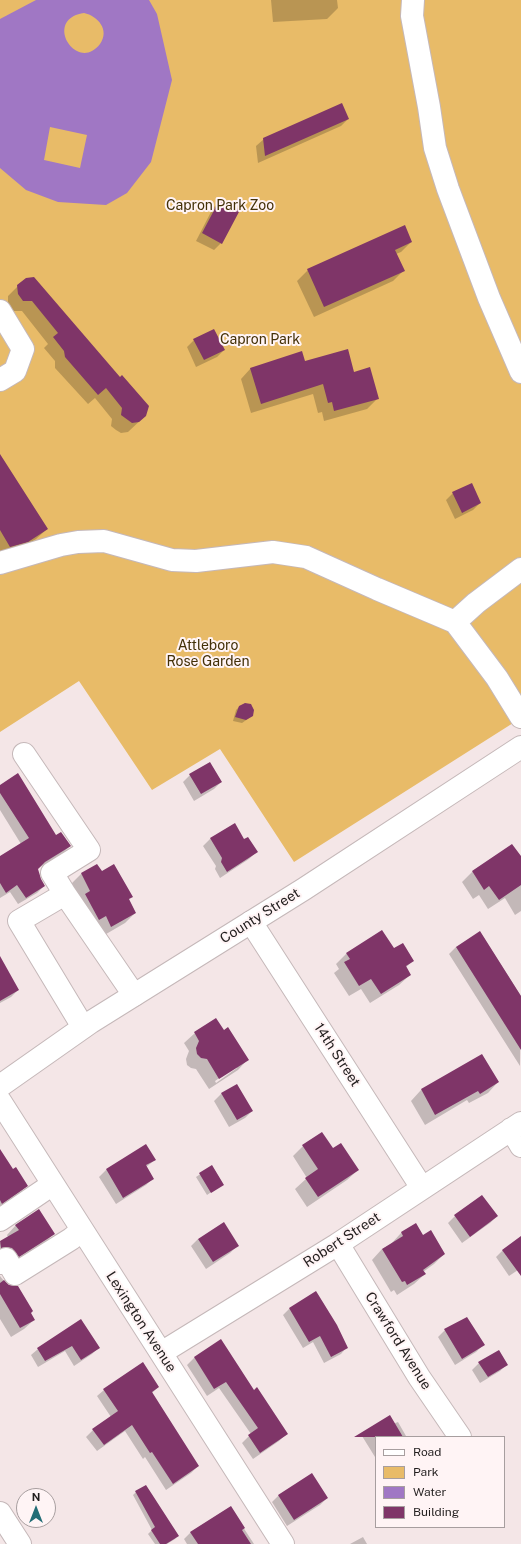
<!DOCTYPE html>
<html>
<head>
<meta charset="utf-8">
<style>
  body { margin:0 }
  #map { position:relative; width:521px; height:1544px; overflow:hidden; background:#f4e6e7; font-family:"Public Sans",sans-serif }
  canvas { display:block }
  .legend { position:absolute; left:375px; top:1436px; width:130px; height:92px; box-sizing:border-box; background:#fff4f5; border:1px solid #a79e9f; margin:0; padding:5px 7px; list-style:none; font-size:12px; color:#221e1e }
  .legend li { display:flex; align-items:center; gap:8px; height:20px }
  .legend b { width:20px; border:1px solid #a79e9f }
  .north { position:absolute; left:16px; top:1488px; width:40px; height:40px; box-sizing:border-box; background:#fff4f5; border:1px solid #a79e9f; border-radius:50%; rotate:0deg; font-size:11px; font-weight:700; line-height:16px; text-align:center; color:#221e1e }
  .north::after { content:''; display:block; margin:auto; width:14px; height:18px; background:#236d76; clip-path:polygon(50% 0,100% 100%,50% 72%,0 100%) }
</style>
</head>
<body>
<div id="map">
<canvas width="521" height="1544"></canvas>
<ul class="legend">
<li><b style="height:5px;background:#fff"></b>Road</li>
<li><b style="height:11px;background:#e8bb68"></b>Park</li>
<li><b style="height:11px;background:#a077c4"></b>Water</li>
<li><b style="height:11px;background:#7f3568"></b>Building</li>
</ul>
<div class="north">N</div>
</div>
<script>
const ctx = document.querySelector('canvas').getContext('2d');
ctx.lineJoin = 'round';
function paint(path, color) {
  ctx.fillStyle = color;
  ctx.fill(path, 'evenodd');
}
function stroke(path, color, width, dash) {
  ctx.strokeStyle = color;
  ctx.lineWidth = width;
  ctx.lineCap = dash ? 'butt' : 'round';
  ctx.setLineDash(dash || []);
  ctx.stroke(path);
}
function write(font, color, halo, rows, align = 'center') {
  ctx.font = font + ' "Public Sans",sans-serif';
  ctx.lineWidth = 4;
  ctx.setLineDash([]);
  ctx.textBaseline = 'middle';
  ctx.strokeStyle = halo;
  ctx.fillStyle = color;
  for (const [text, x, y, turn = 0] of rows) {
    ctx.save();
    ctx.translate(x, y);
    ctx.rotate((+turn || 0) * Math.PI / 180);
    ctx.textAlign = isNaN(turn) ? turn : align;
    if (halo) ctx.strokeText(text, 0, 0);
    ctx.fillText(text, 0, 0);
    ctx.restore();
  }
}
paint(new Path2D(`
  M0,0H521V718L294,862L220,749L152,790L79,681L0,732Z`), '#e8bb68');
paint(new Path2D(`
  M36,0H149L157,14L172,80L151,162L127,193L106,205L58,202L26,190L0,168V19ZM84,13C98,16 110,30 100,44C77,74 42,19 84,13ZM50,127L87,135L80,168L44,160Z`), '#a077c4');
paint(new Path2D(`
  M271,0H337L338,8L327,19L273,22Z
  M348,119L341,126L258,163L256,146L264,139Z
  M220,201L221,243L214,250L196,241L213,208Z
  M411,242L401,252L396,254L403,271L393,281L314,317L297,281L308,270Z
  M18,286L145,416L128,432L121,433L116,430L111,426L112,419L95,398L88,404L55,368V361L44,348L48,344L22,311H13L8,304V296Z
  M194,340L224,350L217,357L196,367L187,347Z
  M305,362L353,373L378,398L367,409L324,421L322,412L318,413L313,394L251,413L241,379L251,368Z
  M0,465L47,529L36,539L16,552L0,557Z
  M453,493L480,503L473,510L455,519L446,500Z
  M240,706L252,716L242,723L233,721L236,710Z
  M190,775L221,782L214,789L194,801L183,782Z
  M0,786L56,836L70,846L63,853L37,869L40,880L44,886L37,893L18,904L10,892L0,898V858L21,844L0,810Z
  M234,824L244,840L256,852L249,859L220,878L215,869L216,866L203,846L210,839Z
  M512,845L521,858V911L515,915L505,898L488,909L479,895L473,899L462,882L472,872Z
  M97,865L101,873L128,900L135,913L125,923L101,937L71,884L81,874Z
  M480,932L521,996L520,1066L449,954L456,947Z
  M393,950L413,961L405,968L410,975L399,985L370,1003L361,989L349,996L334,973L339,969L336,964L346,954Z
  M0,958L18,990L11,997L0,1003Z
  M224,1032L248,1059L238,1070L209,1089L196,1069L191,1068L187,1065L186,1059L189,1051L184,1043L195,1033ZM237,1066V1068L216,1083L215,1081Z
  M482,1055L498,1082L488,1093L469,1103L467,1100L425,1125L411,1101L421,1090Z
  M237,1085L252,1111L245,1118L229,1127L214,1101L221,1094Z
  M146,1145L155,1160L146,1167L153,1178L146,1185L116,1204L99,1177L106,1170Z
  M303,1146L333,1150L358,1170L347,1180L307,1207L295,1189L307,1178L293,1156Z
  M0,1150L12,1170L27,1186L16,1196L0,1207Z
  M212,1166L223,1184L207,1195L196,1177Z
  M455,1216H497L490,1223L462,1243L448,1223Z
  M416,1224L423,1236L444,1254L434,1264L423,1272L425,1274L414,1284L397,1295L394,1290L391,1292L372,1260L382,1249L391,1244L401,1233Z
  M16,1225L53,1234L44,1244L9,1265L0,1256V1243L8,1237L7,1235Z
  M521,1238V1268L509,1276L496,1257L503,1250Z
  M198,1239L237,1246L230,1253L206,1269L191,1246Z
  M0,1276L30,1313L34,1320L24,1329L11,1337L0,1319Z
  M316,1292L347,1347L341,1354L324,1363L313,1342L303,1348L283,1315L289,1309Z
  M80,1321L98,1348L92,1354L74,1366L65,1351L38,1367L31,1355L38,1349Z
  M445,1330L483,1345L476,1352L455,1365L438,1337Z
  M221,1341L253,1391L286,1434L279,1441L253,1459L242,1443L251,1434L219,1388L207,1396L187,1365L194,1358Z
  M479,1363L507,1364L500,1371L480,1383L472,1370Z
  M158,1387L152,1393L198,1466L191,1473L166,1490L145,1457L143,1459L125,1431L97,1451L86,1437L93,1430L111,1417L97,1396L104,1390Z
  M398,1422L406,1436L405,1437H376L375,1457L362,1436Z
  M136,1492L178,1535L175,1539L167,1544H155L148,1534L152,1530L133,1495Z
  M279,1495L327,1498L320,1505L287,1526L272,1502Z
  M230,1507L254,1544H187L184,1539L191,1532Z
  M363,1537L367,1544H350Z`), '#0003');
paint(new Path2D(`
  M342,103L349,119L265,156L263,138Z
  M220,199L240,210L222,244L202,233Z
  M405,225L412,242L395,250L405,271L324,307L307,269Z
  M34,277L120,377L122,375L149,406L146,416L139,422L132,423L121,415L122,408L106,388L98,395L65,357L64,351L53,337L58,333L32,301H23L18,294L17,285L26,278Z
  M214,329L225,350L204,360L193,339Z
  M348,349L354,372L370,367L379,399L334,411L332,402L328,403L323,384L261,404L250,368L302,351L305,361Z
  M0,454L48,529L28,542L10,547L0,530Z
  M472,483L481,503L462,513L452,492Z
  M245,703L251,704L254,710L253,716L246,720L235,717L239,706Z
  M210,762L222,782L201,794L189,774Z
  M18,773L56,835L61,832L71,846L45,862L38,869L41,879L45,886L26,898L17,885L6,893L0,883V856L29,838L0,793V785Z
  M235,823L244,839L248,837L258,852L227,872L221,862L222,858L210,838Z
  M512,844L521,856V885L499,900L489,886L484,890L472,871Z
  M97,864L102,871L114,864L133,897L129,899L136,913L111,927L106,916L99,920L85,894L90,891L81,873Z
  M382,930L394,948L403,943L414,961L406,966L411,975L381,994L371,979L359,986L344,962L350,959L346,953Z
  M480,931L521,996V1050L456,947Z
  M0,956L19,990L0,1001Z
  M216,1018L224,1030L228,1027L249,1060L219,1079L207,1059L201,1058L197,1054L196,1048L199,1041L194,1032Z
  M482,1054L499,1082L480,1094L478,1091L435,1115L421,1089Z
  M237,1084L253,1111L237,1120L221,1093Z
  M322,1132L333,1148L341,1143L359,1170L318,1197L305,1178L318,1169L302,1145Z
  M146,1144L156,1160L146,1165L154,1179L123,1198L106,1169Z
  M0,1149L13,1169L16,1167L28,1186L2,1204L0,1200Z
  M212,1165L224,1185L211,1193L199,1173Z
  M482,1195L498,1216L470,1237L454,1215Z
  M39,1209L55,1234L19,1257L12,1248L6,1247L1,1248L0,1241L19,1230L15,1225Z
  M224,1222L239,1246L213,1262L198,1239Z
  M416,1223L423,1235L431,1230L445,1254L423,1270L426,1274L407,1285L405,1281L402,1282L382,1249L403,1236L401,1232Z
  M521,1236V1276L502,1250Z
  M4,1280L9,1285L18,1286L33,1311L31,1313L35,1320L20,1328L0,1294V1283Z
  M316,1291L337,1325L348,1348L331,1357L320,1336L309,1342L289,1308Z
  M467,1317L485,1345L462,1359L444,1329Z
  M81,1319L100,1348L81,1360L72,1346L45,1361L37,1348Z
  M221,1339L254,1390L257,1387L288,1434L260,1453L248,1435L258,1428L226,1382L214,1389L194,1357Z
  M499,1350L508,1365L488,1377L478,1362Z
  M143,1362L159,1387L152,1392L199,1466L173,1484L152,1452L150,1453L132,1425L104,1445L92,1429L118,1411L103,1389Z
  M390,1415L403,1437H354Z
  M312,1473L328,1498L294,1520L278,1495Z
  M146,1485L179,1536L166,1544H160L151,1530L155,1527L135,1491Z
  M231,1506L245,1528L242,1530L251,1544H198L190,1532Z`), '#7f3568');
const minor = new Path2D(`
  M413,0L412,16L429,107L435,148L448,189L489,298L521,372
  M0,311L23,349L15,371L0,380
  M0,563L61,545L78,542L104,541L172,560L196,561L273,552L306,557L377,589L455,622L476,603L521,569
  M455,622L497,678L521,717
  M24,754L89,850L52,873L65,894L19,921L83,1027
  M65,894L134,995
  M251,922L422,1188
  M0,1101L283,1544
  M511,1129L521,1146
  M0,1220L53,1184
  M338,1244L419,1377L460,1437
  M0,1263L6,1259L15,1274L71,1239L82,1230
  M161,1353L338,1244L521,1123
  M0,1513L20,1544`);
const highway = new Path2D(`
  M0,1086L91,1022L304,889L521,747`);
stroke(minor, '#c5b8b9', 24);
stroke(highway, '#c5b8b9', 24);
stroke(minor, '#fff', 22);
stroke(highway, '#fff', 22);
write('14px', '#433007', '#fff4f5', [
  ["Capron Park Zoo",220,206],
  ["Capron Park",260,340],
  ["Attleboro",208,646],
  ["Rose Garden",208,662]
]);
write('14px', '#221e1e', '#fff4f5', [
  ["County Street",260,916,-32],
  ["14th Street",337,1055,57],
  ["Robert Street",342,1240,-33],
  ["Lexington Avenue",141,1322,57],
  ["Crawford Avenue",398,1341,58]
]);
</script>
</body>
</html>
